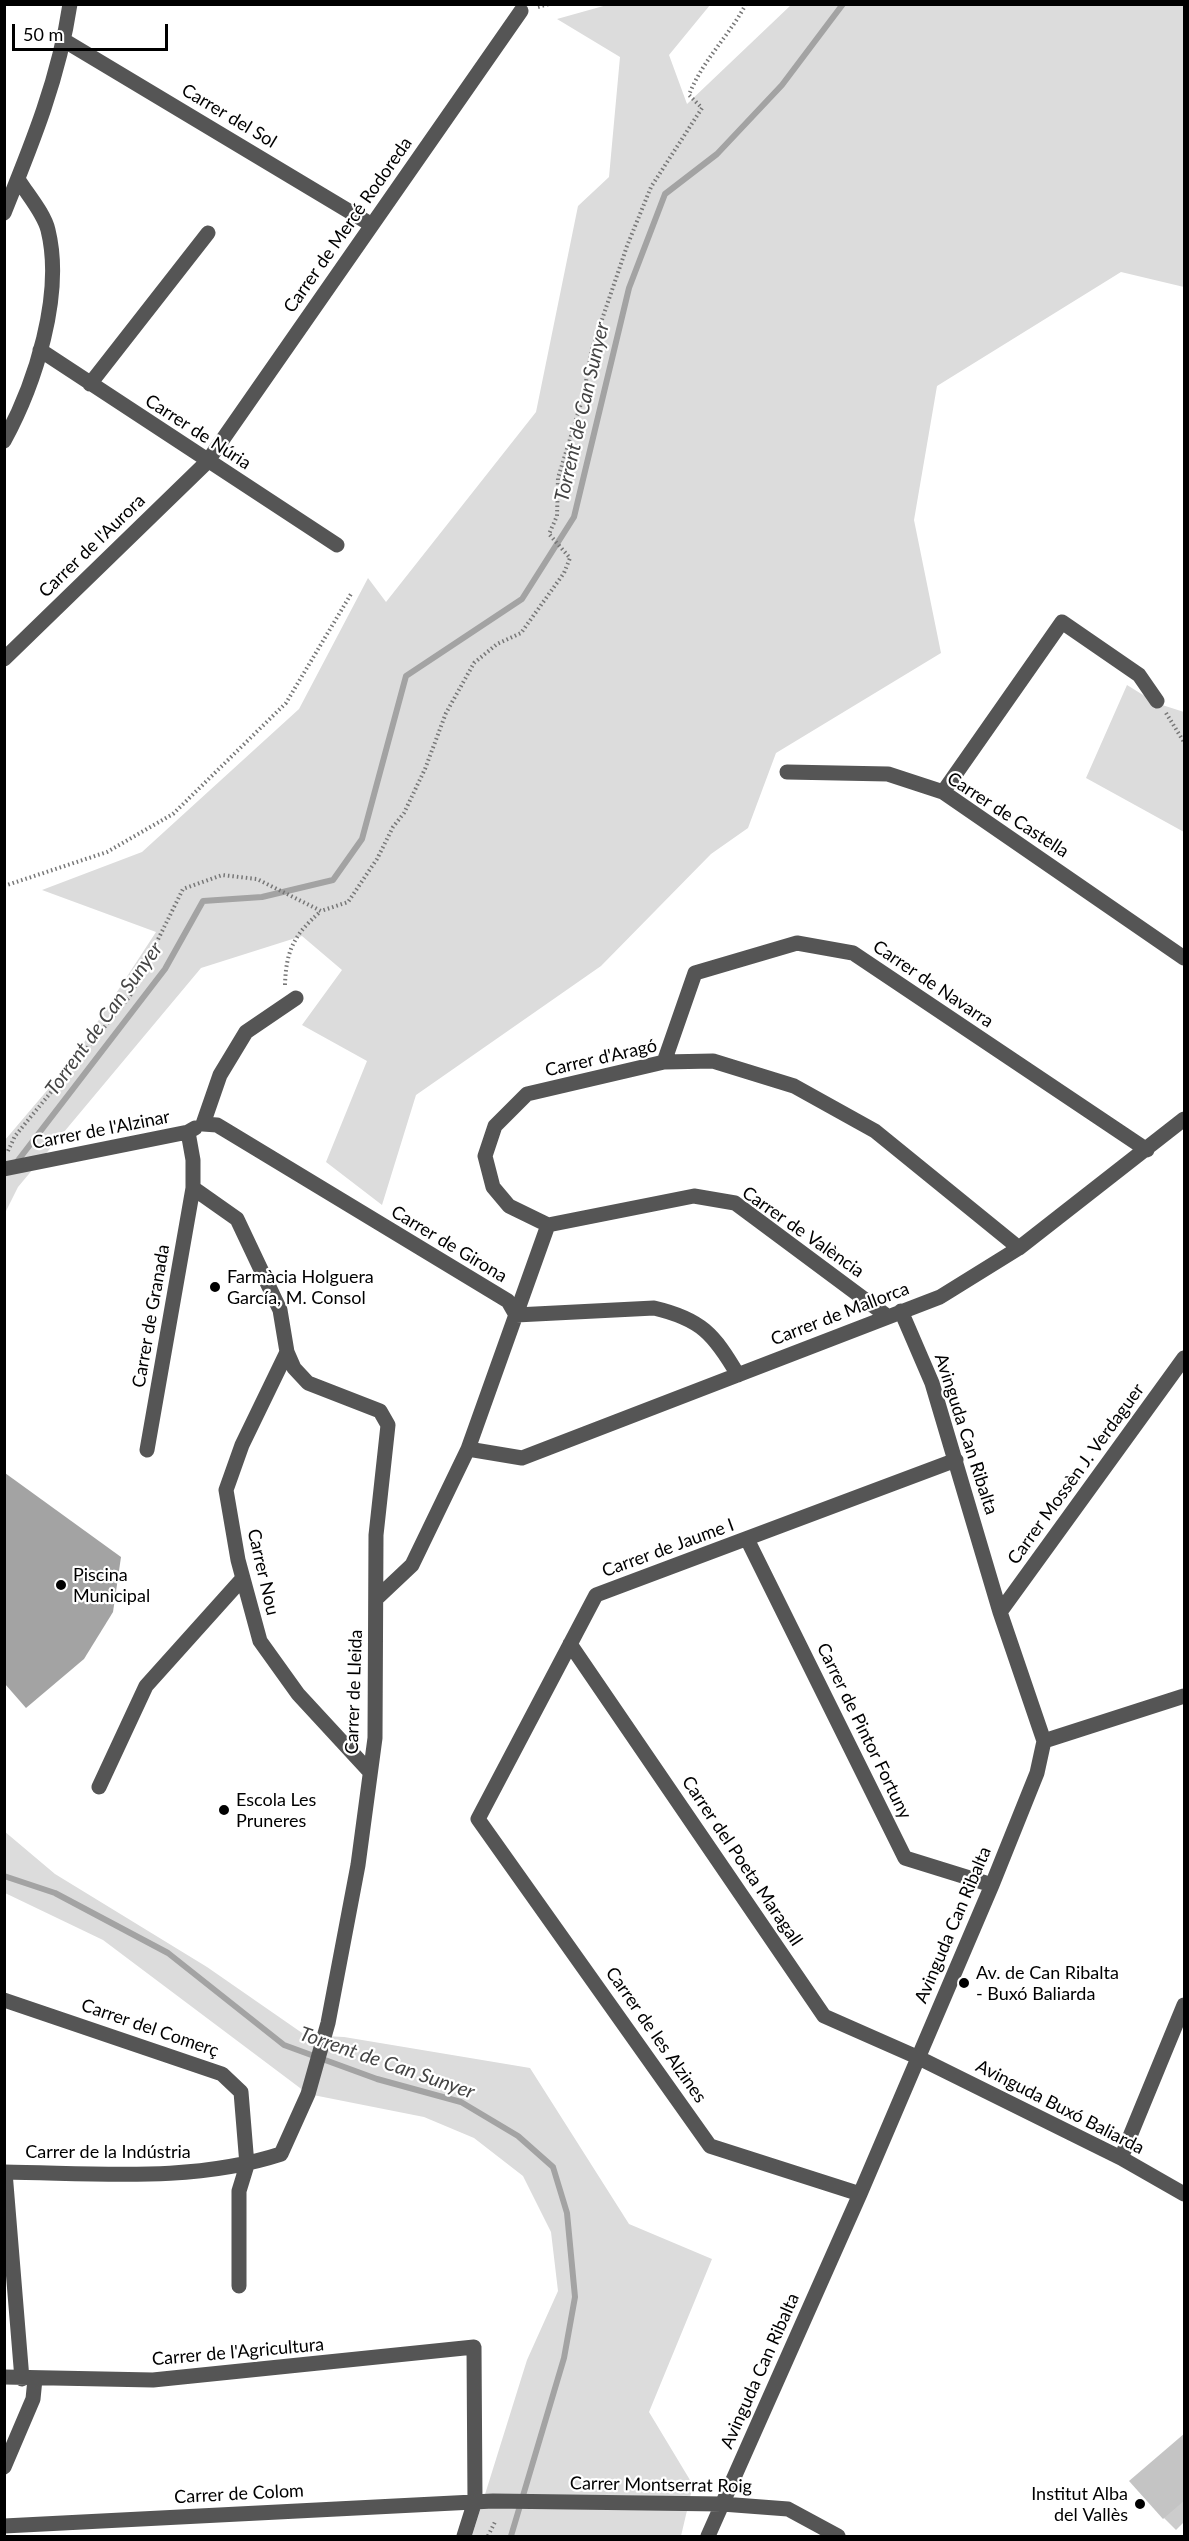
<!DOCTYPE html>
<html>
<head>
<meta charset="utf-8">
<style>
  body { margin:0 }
  #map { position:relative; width:1189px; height:2541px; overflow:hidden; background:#fff; font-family:Lato,sans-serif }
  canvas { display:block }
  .frame { position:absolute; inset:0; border:6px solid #000; pointer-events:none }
  .scale { position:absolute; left:12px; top:24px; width:156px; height:27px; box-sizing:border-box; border:3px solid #000; border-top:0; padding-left:8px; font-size:18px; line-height:21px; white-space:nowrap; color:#000; -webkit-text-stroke:4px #fff; paint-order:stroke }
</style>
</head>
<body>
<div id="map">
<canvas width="1189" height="2541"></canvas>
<div class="frame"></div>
<div class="scale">50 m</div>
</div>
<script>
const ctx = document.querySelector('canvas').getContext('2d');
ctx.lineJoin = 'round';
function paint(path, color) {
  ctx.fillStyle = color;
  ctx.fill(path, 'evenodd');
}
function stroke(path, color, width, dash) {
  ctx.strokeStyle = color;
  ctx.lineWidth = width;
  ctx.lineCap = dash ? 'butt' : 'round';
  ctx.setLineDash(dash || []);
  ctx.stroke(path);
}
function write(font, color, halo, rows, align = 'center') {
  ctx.font = font + ' Lato,sans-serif';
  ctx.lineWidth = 4.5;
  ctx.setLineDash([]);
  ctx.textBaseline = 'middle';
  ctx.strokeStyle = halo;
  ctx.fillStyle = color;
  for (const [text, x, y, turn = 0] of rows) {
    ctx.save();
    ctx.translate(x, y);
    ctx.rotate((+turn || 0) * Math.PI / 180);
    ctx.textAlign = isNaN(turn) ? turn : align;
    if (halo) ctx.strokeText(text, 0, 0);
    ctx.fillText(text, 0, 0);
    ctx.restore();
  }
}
paint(new Path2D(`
  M607,5H710L669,55L687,104L791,5H1184V287L1121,272L937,386L914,520L941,653L776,753L748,828L711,854L601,966L416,1095L382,1205L326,1162L367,1061L302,1025L342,970L302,936L201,968L18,1187L5,1213V1140L72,1061L156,932L42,890L142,852L299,709L368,578L386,602L536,412L578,206L609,177L620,57L557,19Z
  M1127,685L1156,703L1184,712V832L1086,778Z
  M4,1831L55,1874L207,1967L305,2035L344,2037L530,2068L629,2224L712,2259L649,2412L693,2485L681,2536H472L527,2360L558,2291L551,2232L523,2176L474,2138L424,2117L308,2094L103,1940L5,1893Z`), '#dcdcdc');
paint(new Path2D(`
  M5,1473L121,1557L113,1612L84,1659L26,1708L5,1684Z`), '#a3a3a3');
paint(new Path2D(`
  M1184,2435V2522L1176,2530L1164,2518Z`), '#0003');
stroke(new Path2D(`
  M16,1163L165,969L203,901L262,897L333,880L362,839L406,676L522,599L574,517L629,288L665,194L717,154L782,85L843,4
  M4,1876L55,1893L168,1953L284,2045L377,2079L461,2102L518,2136L553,2167L567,2213L575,2297L564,2358L511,2536`), '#a3a3a3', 6);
paint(new Path2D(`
  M1185,2433V2500L1163,2519L1129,2481Z`), '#c4c4c4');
stroke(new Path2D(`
  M538,7L549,4
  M1166,713L1184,742
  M4,886L107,852L173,814L286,703L351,594
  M285,985C286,949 295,934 321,911
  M8,1151L15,1136L130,996L183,889L222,875L257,879L321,911L348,902L377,859L393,827L404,813L425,769L446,713L474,663L497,644L521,633L564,573L570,558L549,534L557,516L558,478L583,397L592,349L627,246L651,187L702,108L689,95C702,61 729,36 746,4
  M488,2536L496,2520`), '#777', 4, [1.5, 3]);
stroke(new Path2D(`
  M65,41L372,225
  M4,213C32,144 59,78 70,4
  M40,350L337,545
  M90,384L208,233
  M4,441C35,384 64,295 48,230C44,213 27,194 18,179
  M4,659L207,462L521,11
  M787,772L888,774L943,792L1184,958
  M943,792L1062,622L1139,675L1157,701
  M664,1062L695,973L797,943L853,953L1147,1150
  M203,1124L217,1125L227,1131L508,1301L516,1315
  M203,1124L220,1075L246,1032L296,998
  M4,1169L188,1132L195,1128
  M548,1225L509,1206L493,1187L485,1156L495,1126L527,1094L664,1062L713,1061L794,1086L875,1131L1019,1248
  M548,1225L694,1196L735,1203L887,1316
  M516,1315L654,1308C701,1319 714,1334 738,1375
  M287,1352L242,1445L226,1490L238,1560L260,1641L298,1694L370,1772
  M468,1449L522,1458L940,1297L1019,1248L1184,1119
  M147,1450L193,1188V1160L188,1132
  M747,1539L905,1858L992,1885
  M377,1598L412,1565L468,1449L548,1225
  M1000,1612L1184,1358
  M570,1644L824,2016L917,2057L1121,2158L1184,2194
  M1044,1741L1184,1696
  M99,1787L146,1686L243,1578
  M4,2000L222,2074L241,2092L247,2165L239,2191V2286
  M1121,2158L1184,2005
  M4,2172C97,2173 192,2183 281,2154L308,2094L328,2023L358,1865L375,1738L376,1535L388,1425L380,1411L308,1383L294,1368L287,1352L280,1310L237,1219L193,1188
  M5,2172L22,2379
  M860,2194L710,2146L478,1819L596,1595L956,1460
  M4,2377L153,2380L474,2347L475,2501L464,2536
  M4,2467L33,2399L35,2379
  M4,2526L493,2501L722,2504L788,2509L838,2536
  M708,2536L860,2194L992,1885L1037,1773L1044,1741L1000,1612L932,1383L901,1311`), '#555', 15);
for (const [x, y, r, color] of [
  [215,1287,6,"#000"],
  [61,1585,6,"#000"],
  [224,1810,6,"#000"],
  [964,1983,6,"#000"],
  [1140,2504,6,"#000"]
]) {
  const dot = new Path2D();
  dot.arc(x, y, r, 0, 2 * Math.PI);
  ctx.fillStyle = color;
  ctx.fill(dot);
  stroke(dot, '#fff', 2);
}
write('18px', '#000', '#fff', [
  ["Carrer del Sol",229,116,31],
  ["Carrer de Mercé Rodoreda",348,225,-55],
  ["Carrer de Núria",198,432,33],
  ["Carrer de l'Aurora",92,546,-44],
  ["Carrer de Castella",1008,815,33],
  ["Carrer de Navarra",933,984,34],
  ["Carrer d'Aragó",601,1058,-13],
  ["Carrer de l'Alzinar",101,1130,-11],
  ["Carrer de València",803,1232,35],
  ["Carrer de Girona",449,1244,31],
  ["Carrer de Mallorca",840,1314,-21],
  ["Carrer de Granada",151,1316,-80],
  ["Avinguda Can Ribalta",966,1434,72],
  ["Carrer Mossèn J. Verdaguer",1076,1474,-54],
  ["Carrer de Jaume I",668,1548,-20],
  ["Carrer Nou",263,1572,77],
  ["Carrer de Lleida",354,1692,-88],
  ["Carrer de Pintor Fortuny",864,1731,64],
  ["Carrer del Poeta Maragall",742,1861,56],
  ["Avinguda Can Ribalta",953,1925,-67],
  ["Carrer del Comerç",150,2028,19],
  ["Carrer de les Alzines",656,2035,55],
  ["Avinguda Buxó Baliarda",1060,2107,27],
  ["Carrer de la Indústria",108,2152],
  ["Carrer de l'Agricultura",238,2352,-5],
  ["Avinguda Can Ribalta",760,2371,-66],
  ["Carrer Montserrat Roig",661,2485,1],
  ["Carrer de Colom",239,2494,-3]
]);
write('18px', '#000', '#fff', [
  ["Farmàcia Holguera",227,1277],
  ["García, M. Consol",227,1298],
  ["Piscina",73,1575],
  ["Municipal",73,1596],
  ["Escola Les",236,1800],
  ["Pruneres",236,1821],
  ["Av. de Can Ribalta",976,1973],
  ["- Buxó Baliarda",976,1994],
  ["Institut Alba",1128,2494,"right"],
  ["del Vallès",1128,2515,"right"]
], 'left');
write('italic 20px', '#444', '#fff', [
  ["Torrent de Can Sunyer",582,412,-77],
  ["Torrent de Can Sunyer",104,1019,-54],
  ["Torrent de Can Sunyer",387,2063,19]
]);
</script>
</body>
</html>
